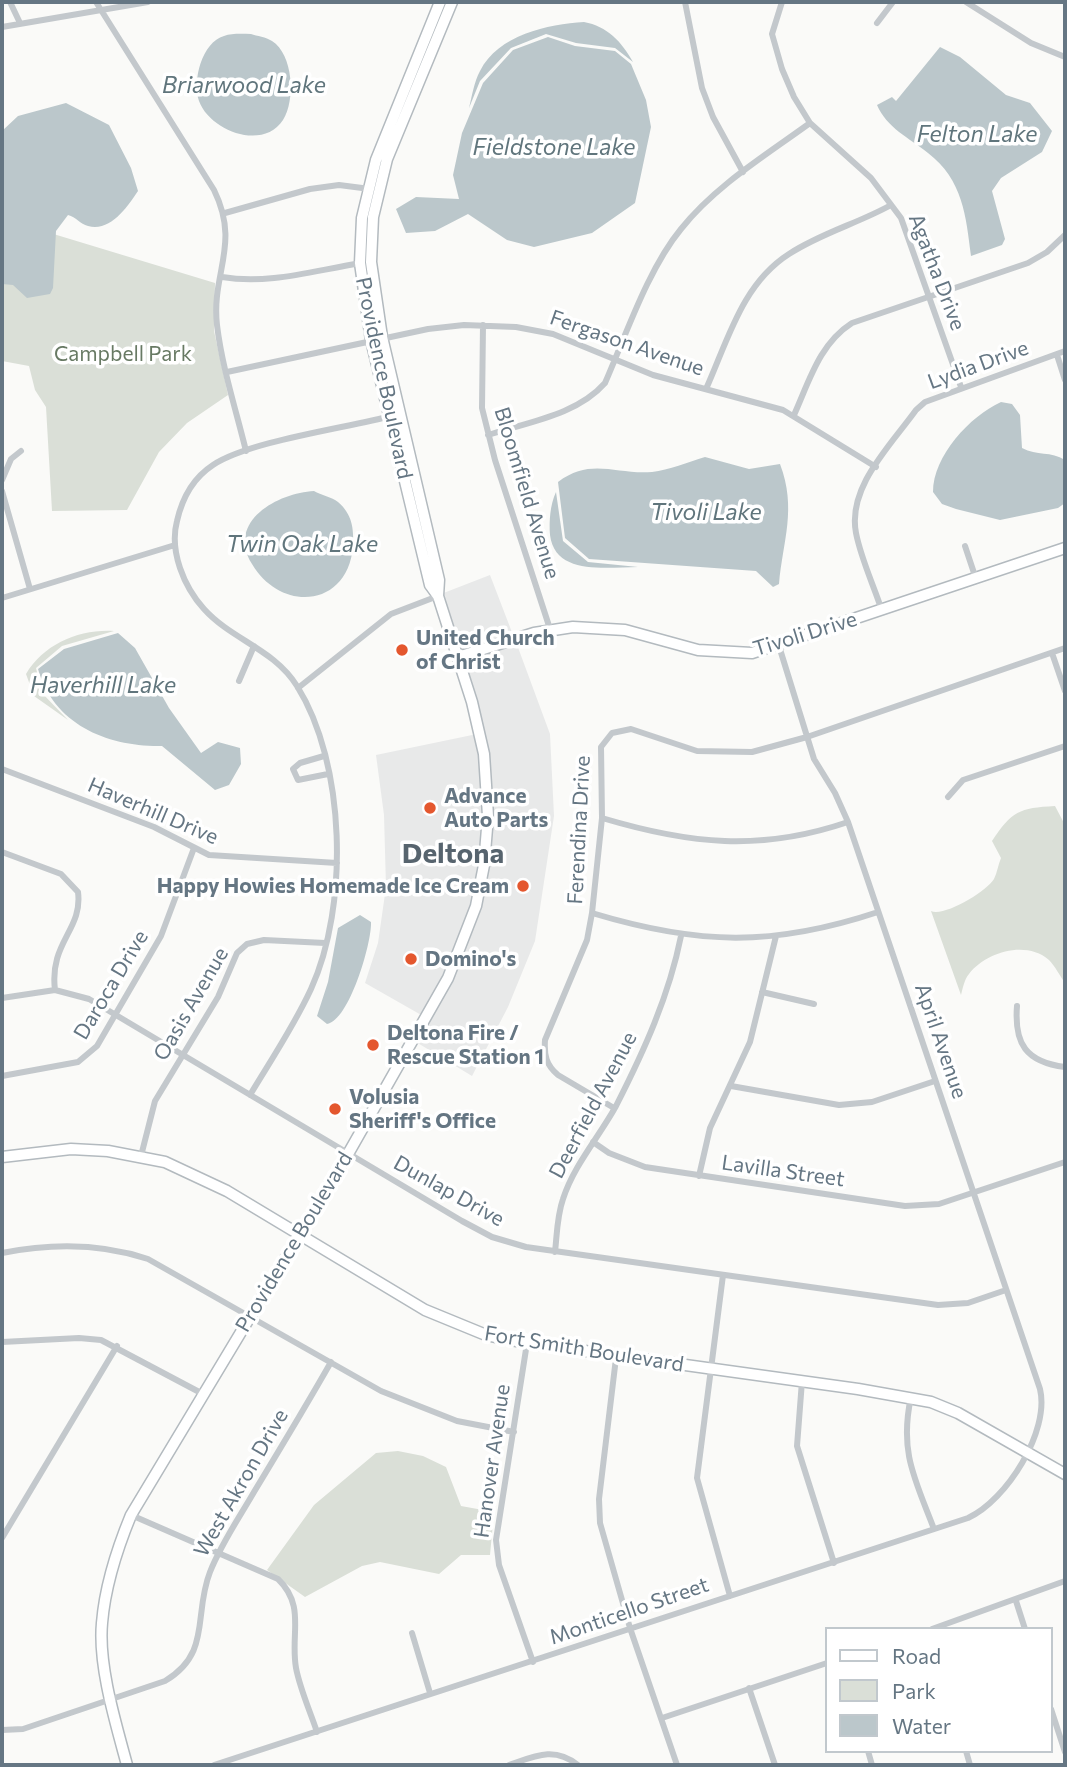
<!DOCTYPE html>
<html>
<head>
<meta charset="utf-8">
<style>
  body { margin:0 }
  #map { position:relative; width:1067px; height:1767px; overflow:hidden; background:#fafaf8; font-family:Commissioner,sans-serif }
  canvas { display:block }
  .frame { position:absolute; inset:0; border:4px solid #657683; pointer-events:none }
  .legend { position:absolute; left:825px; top:1627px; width:228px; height:126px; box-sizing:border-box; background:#fff; border:2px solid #c1c8cd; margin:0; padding:9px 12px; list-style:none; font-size:21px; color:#657683 }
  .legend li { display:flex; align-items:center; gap:14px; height:35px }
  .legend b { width:35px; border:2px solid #c1c8cd }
</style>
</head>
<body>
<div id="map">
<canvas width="1067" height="1767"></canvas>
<div class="frame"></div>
<ul class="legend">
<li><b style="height:9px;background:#fff"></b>Road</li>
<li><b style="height:19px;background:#dadfd7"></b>Park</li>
<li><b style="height:19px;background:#bbc7cb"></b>Water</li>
</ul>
</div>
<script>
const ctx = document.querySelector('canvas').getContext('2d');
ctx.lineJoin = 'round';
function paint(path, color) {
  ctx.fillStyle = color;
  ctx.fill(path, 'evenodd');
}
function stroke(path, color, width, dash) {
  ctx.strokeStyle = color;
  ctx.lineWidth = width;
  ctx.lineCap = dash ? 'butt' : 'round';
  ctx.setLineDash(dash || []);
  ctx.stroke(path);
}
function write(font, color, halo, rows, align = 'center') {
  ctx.font = font + ' Commissioner,sans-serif';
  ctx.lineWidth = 7;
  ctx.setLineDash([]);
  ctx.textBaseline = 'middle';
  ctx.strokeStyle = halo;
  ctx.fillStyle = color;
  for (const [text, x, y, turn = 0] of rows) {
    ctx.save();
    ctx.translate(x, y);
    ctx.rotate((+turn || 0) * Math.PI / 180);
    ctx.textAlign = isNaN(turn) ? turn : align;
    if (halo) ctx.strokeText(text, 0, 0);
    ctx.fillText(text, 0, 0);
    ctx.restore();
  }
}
paint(new Path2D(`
  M490,575L513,635L460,652L441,594Z
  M516,642L550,734L554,816L535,941L508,1007L472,1076L416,1042L466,940L491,816L462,660Z
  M477,734L484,816L472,905L445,976L423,1016L365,983L378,943L386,887L384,815L376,755Z`), '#e8e9e9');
paint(new Path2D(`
  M4,219L215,283L214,331L228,395L187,423L159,452L127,510L52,511L46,407L35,390L29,366L2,361V225Z
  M114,631L62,646L36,668L42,693L68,720L34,696L26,674C44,644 79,629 114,631Z
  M1055,806L1065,825V983C1060,976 1055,966 1049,960C1026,940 986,952 969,974C964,980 963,988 961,995L931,911C944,917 986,892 994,879C997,873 998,865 1001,858L992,841C1012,811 1019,808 1055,806Z
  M398,1451L423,1456L446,1467L461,1506L494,1512L490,1555H461L439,1574L380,1562L362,1566L305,1597L267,1570L314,1505L376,1453Z`), '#dadfd7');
paint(new Path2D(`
  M584,22C607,26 622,42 633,62L615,48L576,43L546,34L511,48L480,81L469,108C472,96 474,82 480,71C498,35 548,24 584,22Z
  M251,34C257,36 266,37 272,41C293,54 296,100 283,120C263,151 210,131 199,101C192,81 202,42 224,36C232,33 243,34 251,34Z
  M548,37L575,46L615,51L631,64L646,100L651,127L635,203L592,233L534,247L507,240L468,214L435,231L406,233L396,209L416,197L459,199L453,175L462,133L483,83L513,50Z
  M940,47L960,57L1006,95L1030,103L1052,131L1042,152L1001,178L992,191L1005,239L1002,245L971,256C966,216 963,180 928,153C908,137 887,128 877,105L892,97L896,101Z
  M66,103L109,125L131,168L138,191C127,207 111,232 88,226C80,224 76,217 68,215L56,231L53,288L50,294L27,298L13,285L2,284V131L18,116Z
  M1001,402L1012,404L1020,415L1022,448C1037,456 1051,451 1065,460V503L1058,508L1000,520L956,509L942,504L933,492C933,456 970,416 1001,402Z
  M705,457L749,469L780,464C797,509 783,540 779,584L773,587L756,571L589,559L565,538L558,482C591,457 616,475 652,472C669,470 688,462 705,457Z
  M314,491C321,495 332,497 338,502C352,514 354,528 353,546C348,608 281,613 252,564C226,521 278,493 314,491Z
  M556,492L563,541L588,562L638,567C607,567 555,576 550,535C549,521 550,505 556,492Z
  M118,633L135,648L169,708L201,753L218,742L240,748L241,764L229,785L215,790L162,746C108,747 54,725 38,669L64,649Z
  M360,915L371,922C372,943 349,1021 327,1024L317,1016L328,982L338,928Z`), '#bbc7cb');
const secondary = new Path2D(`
  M438,596L439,580L382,337L371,262L373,217L387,159L452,2
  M458,657L534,633L573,627L625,630L698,650L752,653L1065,548
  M2,1157L71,1149L108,1151L165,1162L227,1191L425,1310L486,1335L527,1343L858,1389L931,1402L958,1413L1065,1474
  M127,1765C116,1724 98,1666 102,1623C105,1586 117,1549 131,1515L348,1154L448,978L476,906L484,865L488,816L484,754L472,702L438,596L430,585L371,340L360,263L362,218L376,160L440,2`);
stroke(secondary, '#b3babf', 13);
stroke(new Path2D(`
  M10,2L20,23
  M96,2L214,190C241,245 211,273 217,325C222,367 236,410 246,451
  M685,2L702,88L713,117L743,172
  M782,2L772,34L782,69L794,97L810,123L871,178L901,218L961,387
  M966,2L1031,43L1065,57
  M877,23L893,2
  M2,27L148,2
  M225,213L310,189L339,185L370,189
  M222,277C270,285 315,270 362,263
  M483,325L482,408L495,460L550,629
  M1057,355L1065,380
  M227,372L428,329L464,325L516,327L553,334L653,375L783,410L876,467
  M706,389C728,340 742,284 789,254C821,233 859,223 891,205
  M794,415C809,382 819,344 852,323L1028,263L1047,252L1065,235
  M488,435C528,422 577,415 605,383C626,335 648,269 681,229C715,186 766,155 810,123
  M2,480L11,459L21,451
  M2,491L30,589
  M965,546L976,579
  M2,598L175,545
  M882,611C874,586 861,559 856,533C847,487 891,445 916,410L925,402L1065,351
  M1052,653L1065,691
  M239,681L254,646
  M298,688L391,614L438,596
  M324,756L300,763L293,769L298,780L328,774
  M2,769L154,827L209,855L337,863
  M948,797L963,780L1065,746
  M602,818C689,844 760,852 848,822
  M2,852L61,874L78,892C83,930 49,942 55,990
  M592,913C698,945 773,947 878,912
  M762,992L814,1004
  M2,998L55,990L89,999L462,1221L492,1237L526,1247L938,1305L968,1303L1006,1290
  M1017,1006C1014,1044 1026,1062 1065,1067
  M2,1076L78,1062L97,1046L161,936L194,848
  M731,1086L839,1105L872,1102L935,1081
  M250,1095C271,1060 294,1026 311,989C349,906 346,764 297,686C274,649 232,640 204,609C184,587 169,551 177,521C182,499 193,478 213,465C249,441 346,428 391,416
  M614,1108L558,1075C546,1065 544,1055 545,1040L587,940L592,913L602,818L601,747L612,733L631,729L697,751L752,752L807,737L1065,648
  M593,1142L609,1153L645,1167L905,1206L939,1204L1065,1162
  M141,1156L155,1101L218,997L237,953L247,944L264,940L325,943
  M699,1176L710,1128L750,1042L776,936
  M555,1252C557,1234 557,1216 563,1199C574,1165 599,1137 616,1106C644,1051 669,996 681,936
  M2,1253C52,1243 100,1243 148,1259L381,1391L457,1421L514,1432
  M723,1275L697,1478L730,1596
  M2,1342L79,1338L101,1340L203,1394
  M527,1343L496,1540L499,1565L533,1662
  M616,1358L599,1499L600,1523L630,1628L677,1765
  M802,1381L797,1446L834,1563
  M911,1397C899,1452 915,1479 934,1529
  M131,1515L278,1579C306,1606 290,1634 296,1668C300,1689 310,1711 317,1732
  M2,1538L117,1346
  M1016,1601L1025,1629
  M932,1629L1065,1581
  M412,1633L430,1693
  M749,1688L775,1765
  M1051,1709L1065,1752
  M662,1718L827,1663
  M2,1730L23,1729L165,1681C212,1653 193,1615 210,1572C221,1544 239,1518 254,1492C280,1449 306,1406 331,1362
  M868,1751L872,1765
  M966,1751L970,1765
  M214,1765L968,1518C1007,1500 1050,1431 1040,1389L848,822L835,793L814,759L779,646
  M509,1765C535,1756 554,1746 578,1765`), '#c3c8cc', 6);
stroke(secondary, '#fff', 10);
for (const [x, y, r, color] of [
  [402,650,7,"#e4572e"],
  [430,808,7,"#e4572e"],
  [523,886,7,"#e4572e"],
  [411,959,7,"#e4572e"],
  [373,1045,7,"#e4572e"],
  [335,1109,7,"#e4572e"]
]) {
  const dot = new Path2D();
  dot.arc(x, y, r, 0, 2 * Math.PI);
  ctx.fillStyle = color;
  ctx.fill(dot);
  stroke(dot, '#fff', 2.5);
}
write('21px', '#657683', '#fff', [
  ["Agatha Drive",937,272,69],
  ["Fergason Avenue",627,343,19],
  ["Lydia Drive",978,365,-20],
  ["Providence Boulevard",384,378,78],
  ["Bloomfield Avenue",527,493,73],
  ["Tivoli Drive",805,634,-17],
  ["Haverhill Drive",153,811,23],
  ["Ferendina Drive",579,830,-87],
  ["Daroca Drive",111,985,-59],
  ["Oasis Avenue",191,1004,-60],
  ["April Avenue",941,1041,71],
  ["Deerfield Avenue",593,1105,-62],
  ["Lavilla Street",783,1171,8],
  ["Dunlap Drive",449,1191,29],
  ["Providence Boulevard",294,1242,-59],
  ["Fort Smith Boulevard",584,1349,9],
  ["Hanover Avenue",492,1461,-82],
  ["West Akron Drive",241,1483,-60],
  ["Monticello Street",629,1611,-19]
]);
write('21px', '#687a64', '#fff', [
  ["Campbell Park",123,354]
]);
write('bold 21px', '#657683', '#fff', [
  ["United Church",416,638],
  ["of Christ",416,662],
  ["Advance",444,796],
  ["Auto Parts",444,820],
  ["Happy Howies Homemade Ice Cream",509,886,"right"],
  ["Domino's",425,959],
  ["Deltona Fire /",387,1033],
  ["Rescue Station 1",387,1057],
  ["Volusia",349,1097],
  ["Sheriff's Office",349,1121]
], 'left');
write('italic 23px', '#60757c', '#fff', [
  ["Briarwood Lake",244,85],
  ["Felton Lake",977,134],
  ["Fieldstone Lake",554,147],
  ["Tivoli Lake",706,512],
  ["Twin Oak Lake",302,544],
  ["Haverhill Lake",103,685]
]);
write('bold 28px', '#57646e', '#fff', [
  ["Deltona",453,854]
]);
</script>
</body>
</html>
